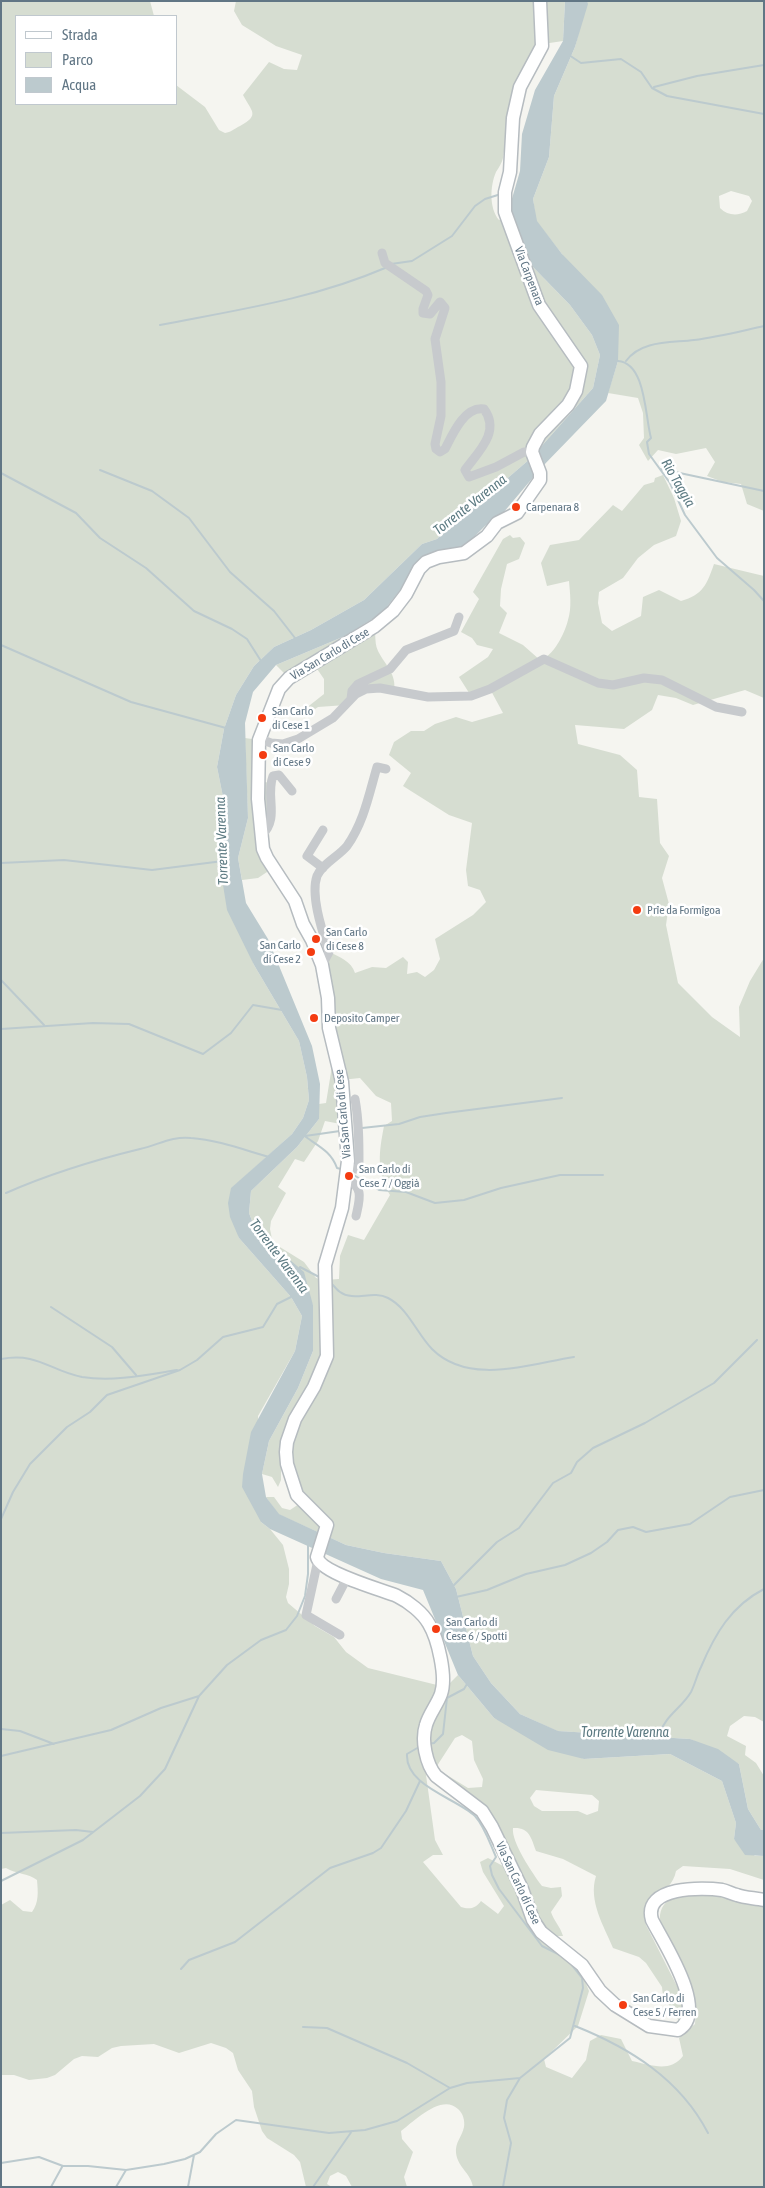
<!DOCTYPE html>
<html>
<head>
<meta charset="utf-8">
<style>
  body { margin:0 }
  #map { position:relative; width:765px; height:2188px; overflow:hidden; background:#f5f5f0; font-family:"Asap Condensed",sans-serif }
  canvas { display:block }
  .frame { position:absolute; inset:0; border:2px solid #617685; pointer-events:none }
  .legend { position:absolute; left:15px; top:15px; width:162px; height:90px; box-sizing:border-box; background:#fff; border:1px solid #c0c8ce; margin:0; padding:6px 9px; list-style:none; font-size:15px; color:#617685 }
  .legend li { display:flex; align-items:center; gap:10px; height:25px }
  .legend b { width:25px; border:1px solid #c0c8ce }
</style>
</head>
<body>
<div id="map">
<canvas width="765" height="2188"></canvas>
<div class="frame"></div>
<ul class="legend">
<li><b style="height:6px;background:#fff"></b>Strada</li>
<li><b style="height:14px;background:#d6ddd1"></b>Parco</li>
<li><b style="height:14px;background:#bccace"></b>Acqua</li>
</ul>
</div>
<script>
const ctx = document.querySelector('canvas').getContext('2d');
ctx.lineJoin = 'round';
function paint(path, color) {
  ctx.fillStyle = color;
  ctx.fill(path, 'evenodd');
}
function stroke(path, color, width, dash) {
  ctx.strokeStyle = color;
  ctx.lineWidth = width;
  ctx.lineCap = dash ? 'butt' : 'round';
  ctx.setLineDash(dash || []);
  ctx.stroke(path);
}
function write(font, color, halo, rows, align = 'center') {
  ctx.font = font + ' "Asap Condensed",sans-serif';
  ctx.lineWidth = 5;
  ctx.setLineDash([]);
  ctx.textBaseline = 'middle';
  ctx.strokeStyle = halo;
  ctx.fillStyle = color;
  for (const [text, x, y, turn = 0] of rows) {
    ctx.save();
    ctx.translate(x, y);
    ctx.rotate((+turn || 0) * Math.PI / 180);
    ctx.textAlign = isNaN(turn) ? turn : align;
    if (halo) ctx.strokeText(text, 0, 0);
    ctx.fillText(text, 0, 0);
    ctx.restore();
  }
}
paint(new Path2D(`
  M1,1H150L154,16H16V104H176V85L205,107L219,130L225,133C231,132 234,129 240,126C260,115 252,112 243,95L269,62L284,69L297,70L302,55L276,46L242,25L234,11L236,1H565L563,41L536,45C509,88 511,110 503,158C502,163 499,167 496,172C490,186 489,208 499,220L511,214L533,267L570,305L592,335L600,355L593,388L531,458L488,495L460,515L437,539L422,544L364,600L311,630L274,647L254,666L236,695L224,729L217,767L226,812L220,866L254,965L299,1041L307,1077L309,1100L303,1118L292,1134L232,1188L239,1238L291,1297L302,1316L295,1351L258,1416L261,1522L270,1529L283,1545L289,1569V1584L286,1597L288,1603L315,1626L334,1637L346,1652L368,1668L437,1685L436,1698L421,1739L435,1840L443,1855H433L423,1862L461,1907C470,1910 476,1908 481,1901L498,1914L504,1906L483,1872L480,1862L488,1858L503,1866L535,1930L580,1969L589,1991L578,2026L544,2059L546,2067L572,2078L586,2060L590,2041L601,2035L621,2039L632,2061C651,2065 670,2073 683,2056L679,2038L695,2024C699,1988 677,1959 661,1928C649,1874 737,1898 764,1904V2187H473C471,2173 458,2168 456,2153C455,2142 462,2137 464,2127C465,2121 463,2113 458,2109C442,2093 414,2121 401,2131L402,2139L413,2152L404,2177L407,2187H352L346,2176L338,2172L330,2176L327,2184L332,2187H306L300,2162L294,2155L267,2138L262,2131L254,2107L252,2091L238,2070L233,2053L226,2048L211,2043L179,2053L154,2044L121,2046L112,2048L98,2057L82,2056L74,2059L55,2075L47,2078L29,2080L14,2075H1V1905L10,1900L23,1911L32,1912C39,1902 38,1892 37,1880C28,1873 16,1874 6,1868L1,1869Z
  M587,1H764V511L747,504L741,484L723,482L707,476L715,462L706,448L676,454L658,450L648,461L639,445L644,438L643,413L638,398L608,393L618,361L562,254L536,221L533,199L549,157L554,96L575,47ZM731,191L749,196L752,201L747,211C738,216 728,216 720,208L719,196Z
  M663,475L674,498L681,521L676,536L654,545L638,558L623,578L599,592L598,603L602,623L612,631L641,616L643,597L659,590L681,601C703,595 707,584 714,564L764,576V698L745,690L693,705L676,698L658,695L652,710L624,729L575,725L578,744L620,755L637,770L639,797L657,799L660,843L669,856L662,878L669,904L666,925L678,983L712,1017L740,1037L739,1007L750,981L764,958V1722L755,1717L744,1716L730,1726L727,1736L746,1746L745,1755L756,1763L764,1776V1830H761L748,1809L739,1764L690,1739L557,1731L520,1714L491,1683L473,1656L456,1589L441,1561L384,1553L346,1545L278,1514L266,1497H274L282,1508L290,1510L302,1502L281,1456V1480L278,1487L272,1477L262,1474L269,1441L298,1388L313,1351V1305L282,1253L259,1239L249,1213L251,1191L297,1147L319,1119V1104L326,1103L332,1066L326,982L329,952C340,957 351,961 355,973L372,967L386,968L403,957L408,962L407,974L417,972L425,977L434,970L440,959L435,939L473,915L486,902L480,890L468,886L466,870L472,823L449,815L403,786L411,773L389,755L394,742L411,731H424L435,724L456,717L472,722L503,713L490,689L471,696L459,677L488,657L493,649L477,645L472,638L461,632L479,599L473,592L503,539L510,535L513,538L520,537L525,543L519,559L507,564L501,589L500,606L507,613L499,633L523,645L540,660C553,657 565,633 568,620C572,608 570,593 569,581L547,586L541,563L550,545L579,540L613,505L622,511L644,485L654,482L655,478ZM360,1078L376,1096L391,1103L392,1121L384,1126C379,1152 376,1172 390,1195L364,1240L348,1235L340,1256L339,1279L325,1280L316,1278L304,1262L275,1244L272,1239L270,1229L271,1221L286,1193L278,1187L295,1159L304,1162L318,1141L325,1121L346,1125L341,1080Z
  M371,620C378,630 373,640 378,651C385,665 397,674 394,691L366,689L346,705L318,707L308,714L305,709L324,694V679L313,663L289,678L276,665L345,636Z
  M245,738L259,740L258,781L271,783L272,804L262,835L273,868L258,878L242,880L238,858L248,818Z
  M458,1675L494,1718L584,1759L670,1754L722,1781L736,1823L734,1839L755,1856H764V1880L730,1869L683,1866L676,1871C671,1898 638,1895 646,1925L683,1998L681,2024L663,1996L662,1987L646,1963L639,1957L613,1948C604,1926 588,1901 596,1876L563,1859L536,1851C531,1837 529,1827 513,1828C511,1842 533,1874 542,1886L551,1888L561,1887L562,1896L551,1912C554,1921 560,1926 563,1936H554L543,1925L534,1909L497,1827L442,1772L468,1788L482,1787L483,1779L474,1760L472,1741L462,1735L455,1738L435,1769L428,1736L430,1728L450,1683ZM536,1790L592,1795L599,1801L598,1811L587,1815L578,1811H542L534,1806L530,1798Z`), '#d6ddd1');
paint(new Path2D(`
  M565,1H587L588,4L575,47L554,96L549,157L533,199L537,221L562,254L602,295L619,325L618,361L606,401L541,468L503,513L485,526L463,548L428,555L382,613L345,636L276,665L253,692L245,723L248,818L238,858L246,903L268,939L312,1046L320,1084L319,1119L297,1147L251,1191L249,1213L259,1239L282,1253L304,1272L313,1305V1351L298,1388L269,1441L262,1474L266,1497L279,1514L346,1545L384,1553L441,1561L456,1589L473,1656L491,1683L520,1714L558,1731L690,1739L718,1749L739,1764L748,1809L761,1830H764V1856L745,1855L734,1839L736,1823L722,1781L670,1754L584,1759L548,1750L494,1718L458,1675L423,1590L381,1579L270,1529L261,1522L242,1487L243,1474L251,1432L295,1351L302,1316L291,1297L239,1238L230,1217L228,1203L231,1188L292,1134L303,1118L309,1100L307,1077L299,1041L254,965L227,910L220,866L226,812L217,767L224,729L236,695L254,666L274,647L311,630L364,600L422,544L437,539L460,515L488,495L531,458L593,388L600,355L592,335L570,305L533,267L511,214V202L520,171L522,134L535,90L563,41Z`), '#bccace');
stroke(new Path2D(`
  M569,55L581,63L621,59L641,72L652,88L667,96L764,114
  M654,87L697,76L764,65
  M391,264L412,261L452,236L475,206L485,199L501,194
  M160,325C237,310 313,299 385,268
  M618,361C646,363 645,417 651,438L647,442L649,454L670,483L685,515L717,558L754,590L764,601
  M626,361C641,340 671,343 694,340C718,337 741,331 764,326
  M661,469L764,491
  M100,470L152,491L189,518L230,572L274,611L295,638
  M1,473L76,513L100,538L146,568L194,611L232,629L247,639L261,661
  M1,645L131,702L226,728
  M1,863L64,860L152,870L223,861
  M1,980L44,1025
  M1,1029L93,1023L129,1024L203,1054L231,1033L253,1005L282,1010
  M362,1128L399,1124L420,1117L446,1113L562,1098
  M303,1135C318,1146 331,1151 337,1168L341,1169
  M305,1136L340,1131
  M352,1174L379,1190L406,1192L435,1203L464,1200L501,1188L560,1175H603
  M6,1193C49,1174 95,1160 140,1149C158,1145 172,1136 191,1138C218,1140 244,1150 269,1157
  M299,1270L300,1267L321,1278
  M332,1284C334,1286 337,1290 340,1292C354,1302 372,1290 388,1298C408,1308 417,1334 432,1349C469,1386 529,1364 574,1357
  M51,1307L112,1347L136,1375
  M1,1359C38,1352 50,1371 82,1377C113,1382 146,1375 177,1370
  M1,1519L13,1492L30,1464L67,1427L90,1412L107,1395L180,1370L197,1360L223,1337L263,1327L277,1304L291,1297
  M453,1586L497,1542L519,1528L553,1483L571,1473L577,1462L593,1448L645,1423L714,1383L757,1340
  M456,1597L487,1590L526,1574L565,1565L591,1553L607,1542L618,1530L633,1527L646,1532L690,1524L730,1497L764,1490
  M1,1729L20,1731L54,1744
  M657,1738C666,1714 681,1709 691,1692C695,1684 697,1675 701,1667C715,1634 731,1606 764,1589
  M428,1744L434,1743L443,1734L447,1698L464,1689L467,1684
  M419,1747L407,1754C405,1786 456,1798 475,1816C485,1827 490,1844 496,1857L490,1866L492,1875L499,1889L542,1946L560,1955
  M1,1756L111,1730L161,1708L199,1696
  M1,1833L76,1830L93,1832
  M1,1881L83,1840L140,1796L165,1769L199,1696L227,1665L261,1640L286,1630L297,1616L305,1596L308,1574V1545
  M181,1969L189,1960L235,1942L330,1868L373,1853L381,1848L406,1811L420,1781
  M575,2026C630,2048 680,2079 708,2133
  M303,2027L327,2028L407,2063L450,2088
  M1,2163L39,2157L63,2166H88L126,2170L164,2164L185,2159L200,2152L216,2134L236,2120L329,2133L365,2130L397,2121L450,2088L467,2083L520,2078
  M51,2187L62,2167
  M116,2187L126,2170
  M188,2187L194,2155
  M313,2187L352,2131
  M503,2187L511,2143L504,2118L507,2100L520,2078L570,2038L583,1988L582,1978L570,1963`), '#bccace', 2);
const secondary = new Path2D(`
  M540,1L542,46L520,87L513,118L510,172L505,192V212L539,305L581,366L576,391L568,405L540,434L533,447L532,452L540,473V480L517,513L497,523L487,536L464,553L439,557L426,562L419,569L406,594L393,611L375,626L289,678L279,689L259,740L258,799L263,849L267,858L295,901L303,924L312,940L322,965L328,998L329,1028L342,1082L348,1161L342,1208L325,1265L327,1356L314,1387L295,1419L287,1442L286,1452L287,1464L297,1495L327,1525L317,1557C320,1573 383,1590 397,1596C409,1602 423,1613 429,1624C438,1639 447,1677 441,1694C437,1705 429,1714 426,1725C421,1740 426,1764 436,1776L482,1811L492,1827L522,1889L533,1920L541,1932L582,1965L600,1991L615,2005L649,2026L678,2030C710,2012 663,1942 652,1920C642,1886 703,1887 722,1890C727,1891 732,1894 737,1895C745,1898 755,1898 764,1900`);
stroke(secondary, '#b6bcc0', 15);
stroke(new Path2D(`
  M382,253L385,263L426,291L428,295L423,309V313L430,314L440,302L445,308L435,339L441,382V416L435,444L436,449L440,452L445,449C453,433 465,406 484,409C501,432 478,452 465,470L469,477L496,467L524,452H527
  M351,699L352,691L358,684L390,669L406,650L454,631L459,617
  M260,739L271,743L283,744L298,739L333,718L356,694L366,689L380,688L428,697L471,696L490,689L544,659L598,683L613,685L644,678L662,680L716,707L742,712
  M323,830L307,856L323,868
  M262,835C280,817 265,797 273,776L279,775L292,791
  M322,965L329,952C323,933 310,896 317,876C322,864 339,856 347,846C364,822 369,794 377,767L386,769
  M348,1168L356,1169L359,1166C359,1143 359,1121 355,1099
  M346,1178C364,1188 360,1198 356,1216
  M318,1560L306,1615L340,1635
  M336,1599L347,1578`), '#c7cacd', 9);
stroke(secondary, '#fff', 12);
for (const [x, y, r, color] of [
  [516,507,5,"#f43c11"],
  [262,718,5,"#f43c11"],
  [263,755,5,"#f43c11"],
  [637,910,5,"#f43c11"],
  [316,939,5,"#f43c11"],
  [311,952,5,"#f43c11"],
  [314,1018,5,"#f43c11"],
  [349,1176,5,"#f43c11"],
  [436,1629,5,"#f43c11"],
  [623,2005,5,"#f43c11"]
]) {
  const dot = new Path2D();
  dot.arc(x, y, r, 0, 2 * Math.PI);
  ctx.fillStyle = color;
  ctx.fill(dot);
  stroke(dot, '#fff', 2);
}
write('12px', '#617685', '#fff', [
  ["Via Carpenara",529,276,69],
  ["Via San Carlo di Cese",330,654,-31],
  ["Via San Carlo di Cese",343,1114,-95],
  ["Via San Carlo di Cese",518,1883,65]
]);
write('12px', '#617685', '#fff', [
  ["Carpenara 8",526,507],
  ["San Carlo",272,711],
  ["di Cese 1",272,725],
  ["San Carlo",273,748],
  ["di Cese 9",273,762],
  ["Prîe da Formîgoa",647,910],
  ["San Carlo",326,932],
  ["di Cese 8",326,946],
  ["San Carlo",301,945,"right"],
  ["di Cese 2",301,959,"right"],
  ["Deposito Camper",324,1018],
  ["San Carlo di",359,1169],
  ["Cese 7 / Oggià",359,1183],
  ["San Carlo di",446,1622],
  ["Cese 6 / Spotti",446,1636],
  ["San Carlo di",633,1998],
  ["Cese 5 / Ferren",633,2012]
], 'left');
write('italic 14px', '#5c7a82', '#fff', [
  ["Rio Taggia",678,483,60],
  ["Torrente Varenna",470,505,-38],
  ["Torrente Varenna",222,841,-92],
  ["Torrente Varenna",279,1256,53],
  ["Torrente Varenna",625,1733]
]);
</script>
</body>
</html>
